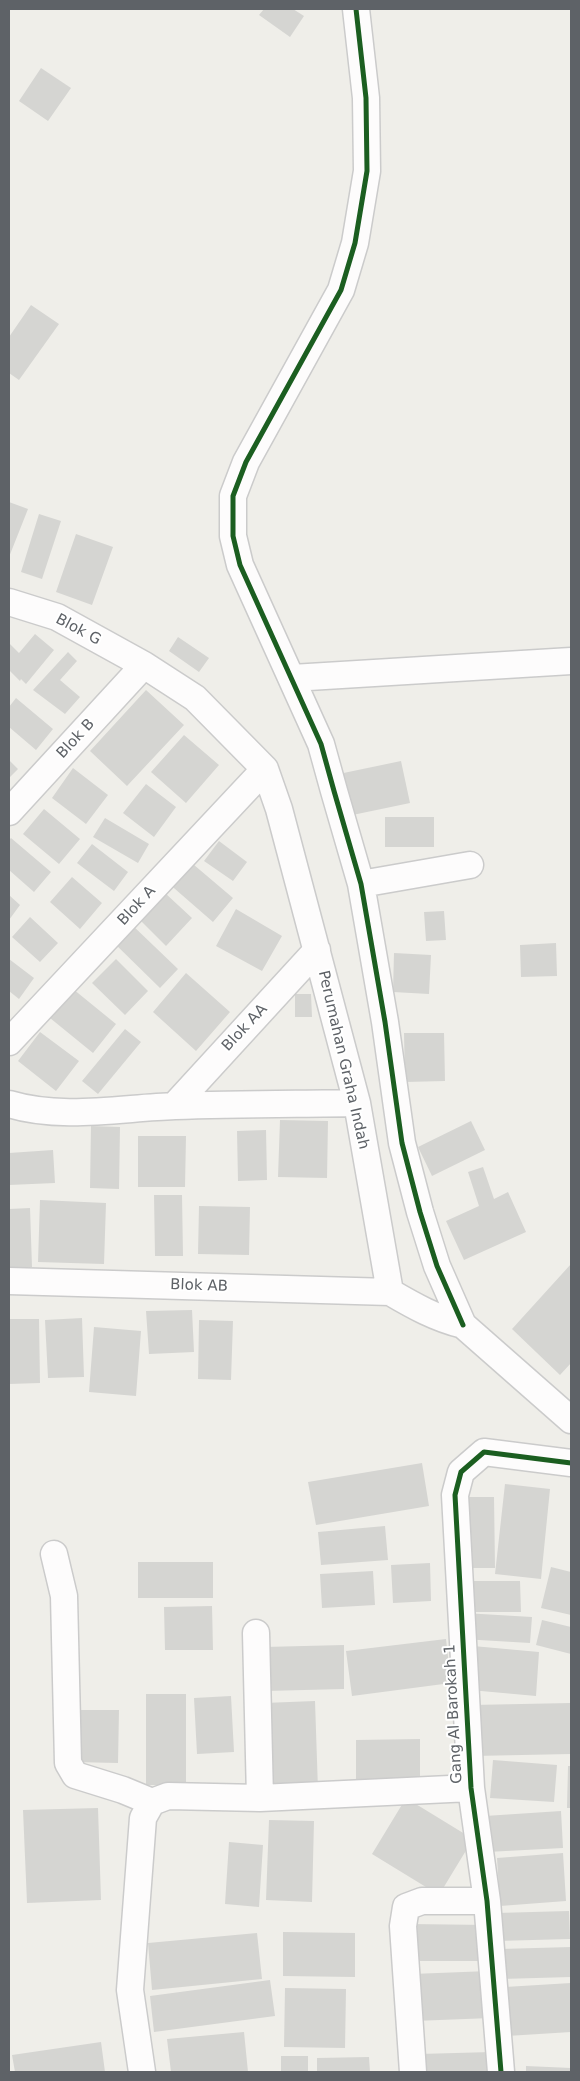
<!DOCTYPE html>
<html>
<head>
<meta charset="utf-8">
<style>
  body { margin:0 }
  #map { position:relative; width:580px; height:2081px; overflow:hidden; background:#efeee9; font-family:"DejaVu Sans",sans-serif }
  canvas { display:block }
  .frame { position:absolute; inset:0; border:10px solid #5e6267; pointer-events:none }
</style>
</head>
<body>
<div id="map">
<canvas width="580" height="2081"></canvas>
<div class="frame"></div>
</div>
<script>
const ctx = document.querySelector('canvas').getContext('2d');
ctx.lineJoin = 'round';
function paint(path, color) {
  ctx.fillStyle = color;
  ctx.fill(path, 'evenodd');
}
function stroke(path, color, width, dash) {
  ctx.strokeStyle = color;
  ctx.lineWidth = width;
  ctx.lineCap = dash ? 'butt' : 'round';
  ctx.setLineDash(dash || []);
  ctx.stroke(path);
}
function write(font, color, halo, rows, align = 'center') {
  ctx.font = font + ' "DejaVu Sans",sans-serif';
  ctx.lineWidth = 4;
  ctx.setLineDash([]);
  ctx.textBaseline = 'middle';
  ctx.strokeStyle = halo;
  ctx.fillStyle = color;
  for (const [text, x, y, turn = 0] of rows) {
    ctx.save();
    ctx.translate(x, y);
    ctx.rotate((+turn || 0) * Math.PI / 180);
    ctx.textAlign = isNaN(turn) ? turn : align;
    if (halo) ctx.strokeText(text, 0, 0);
    ctx.fillText(text, 0, 0);
    ctx.restore();
  }
}
paint(new Path2D(`
  M264,9H293L304,16L290,37L259,15Z
  M41,68L71,88L48,121L19,101Z
  M31,305L59,324L19,380L9,373V337Z
  M9,502L28,509L9,557Z
  M39,514L61,521L42,579L21,572Z
  M76,534L113,547L92,605L56,592Z
  M35,634L54,650L26,684L21,679L20,681L9,670V643L19,653Z
  M178,637L209,658L199,672L169,651Z
  M68,652L77,661L60,680L80,697L65,714L33,690Z
  M146,690L184,725L127,786L90,751Z
  M16,698L53,729L36,750L9,727V707Z
  M184,735L219,765L186,803L151,772Z
  M9,760L18,769L9,778Z
  M401,761L410,803L343,817L334,775Z
  M73,768L108,795L86,824L52,798Z
  M146,784L176,807L154,837L123,813Z
  M44,809L80,839L59,864L23,834Z
  M385,817H434V847H385Z
  M105,818L149,844L138,863L93,837Z
  M11,838L51,872L34,892L9,870V840Z
  M219,841L247,862L233,881L204,861Z
  M92,844L128,872L114,891L77,863Z
  M187,859L233,898L213,922L167,882Z
  M72,877L102,903L80,929L50,902Z
  M165,893L192,918L166,946L139,919Z
  M9,895L20,905L9,920Z
  M236,909L282,936L262,971L216,946Z
  M444,911L446,940L426,941L424,912Z
  M30,917L58,943L40,962L12,937Z
  M130,923L178,969L160,988L112,941Z
  M556,943L557,976L521,977L520,945Z
  M394,953L431,955L429,994L393,992Z
  M9,959L34,978L19,999L9,991Z
  M116,959L148,991L125,1015L92,983Z
  M186,973L230,1012L196,1051L153,1012Z
  M73,989L116,1024L93,1053L50,1018Z
  M295,994H311L312,1017H295Z
  M125,1029L141,1042L98,1094L82,1081Z
  M40,1032L79,1061L56,1091L18,1061Z
  M404,1033H444L445,1081L405,1082Z
  M280,1120L328,1121L327,1178L278,1177Z
  M471,1121L485,1150L432,1176L418,1147Z
  M91,1126L120,1127L119,1189L90,1188Z
  M266,1130L267,1180L238,1181L237,1131Z
  M138,1136H186L185,1187H138Z
  M53,1150L55,1183L9,1185V1153Z
  M483,1167L494,1199L508,1192L526,1232L464,1260L446,1221L479,1206L468,1172Z
  M154,1195H182L183,1256H155Z
  M40,1200L106,1203L104,1264L38,1262Z
  M199,1206L250,1207L249,1255L198,1254Z
  M30,1208L32,1267L9,1268V1209Z
  M571,1264V1363L560,1375L512,1329Z
  M192,1310L194,1352L149,1354L146,1311Z
  M82,1318L84,1377L48,1378L45,1320Z
  M9,1319H39L40,1383L9,1384Z
  M199,1320L233,1321L231,1380L198,1379Z
  M94,1327L141,1331L136,1396L89,1392Z
  M422,1463L429,1506L316,1525L308,1482Z
  M505,1484L550,1489L541,1579L495,1574Z
  M463,1497H494L495,1568H463Z
  M385,1526L388,1560L321,1565L318,1532Z
  M138,1562H213V1598H138Z
  M430,1563L431,1601L393,1603L391,1565Z
  M551,1567L571,1572V1615L541,1608Z
  M373,1571L375,1605L322,1608L320,1574Z
  M466,1581H520L521,1612H466Z
  M212,1606L213,1650H165L164,1607Z
  M464,1613L532,1617L530,1643L462,1639Z
  M542,1620L571,1627V1654L536,1645Z
  M446,1639L451,1683L352,1696L346,1651Z
  M344,1645V1689L265,1691L264,1647Z
  M473,1646L539,1652L536,1696L470,1690Z
  M146,1694H186V1785H146Z
  M231,1696L234,1752L197,1754L194,1698Z
  M315,1701L318,1790L268,1793L264,1703Z
  M571,1703V1754L473,1756L472,1705Z
  M74,1710H119L118,1763L73,1762Z
  M420,1739V1785H356V1740Z
  M493,1760L557,1765L554,1802L490,1798Z
  M568,1766H571V1808H567Z
  M406,1798L473,1839L439,1895L372,1854Z
  M98,1808L101,1900L27,1903L23,1810Z
  M561,1811L563,1848L487,1852L485,1816Z
  M269,1820L314,1821L312,1902L266,1900Z
  M229,1842L263,1845L259,1907L225,1904Z
  M563,1853L566,1901L500,1906L497,1858Z
  M569,1911L570,1939L496,1941V1913Z
  M410,1924L488,1925V1961H410Z
  M283,1932L355,1933V1977L283,1976Z
  M257,1933L262,1979L152,1990L148,1943Z
  M571,1947V1977L501,1979L500,1949Z
  M489,1971L491,2018L414,2021L412,1974Z
  M270,1980L275,2016L154,2032L150,1996Z
  M571,1983V2032L507,2036L505,1987Z
  M285,1988L346,1989L345,2048L284,2047Z
  M244,2032L248,2072H171L167,2039Z
  M101,2042L105,2072H15L12,2055Z
  M492,2052V2072H420L419,2054Z
  M281,2056H308V2072H281Z
  M369,2057L370,2072H317V2058Z
  M526,2066L571,2068V2072H526Z`), '#d5d5d2');
const minor = new Path2D(`
  M356,9L366,98L367,171L355,243L341,290L246,462L233,496V536L240,565L321,744L334,791L361,884L385,1022L402,1143L420,1212L437,1266L463,1325
  M9,602L57,617L144,665L195,698L265,769L279,809L357,1103L390,1292C414,1306 435,1318 463,1325L571,1420
  M292,678L571,661
  M9,812L144,665
  M361,884L470,865
  M9,1042L265,769
  M9,1104C62,1120 120,1108 175,1106C235,1104 296,1104 357,1103
  M174,1106L317,950
  M9,1281L390,1292
  M54,1554L64,1596L68,1763L75,1775L123,1790L152,1802
  M256,1633L260,1798
  M142,2072L130,1990L143,1818L152,1802L168,1796L260,1798L471,1788
  M413,2072L403,1926L406,1907L422,1901H487
  M501,2072L487,1901L471,1788L455,1495L461,1472L484,1452L571,1463`);
stroke(minor, '#cbcbcb', 29);
stroke(minor, '#fdfcfc', 26);
stroke(new Path2D(`
  M356,9L366,98L367,171L355,243L341,290L246,462L233,496V536L240,565L321,744L334,791L361,884L385,1022L402,1143L420,1212L437,1266L463,1325
  M501,2072L487,1901L471,1788L455,1495L461,1472L484,1452L571,1463`), '#1b5e20', 5);
write('15px', '#5e6267', '#fff', [
  ["Blok G",78,630,28],
  ["Blok B",76,739,-47],
  ["Blok A",137,906,-47],
  ["Blok AA",245,1028,-47],
  ["Perumahan Graha Indah",343,1060,77],
  ["Blok AB",199,1286,2],
  ["Gang Al Barokah 1",454,1714,-93]
]);
</script>
</body>
</html>
